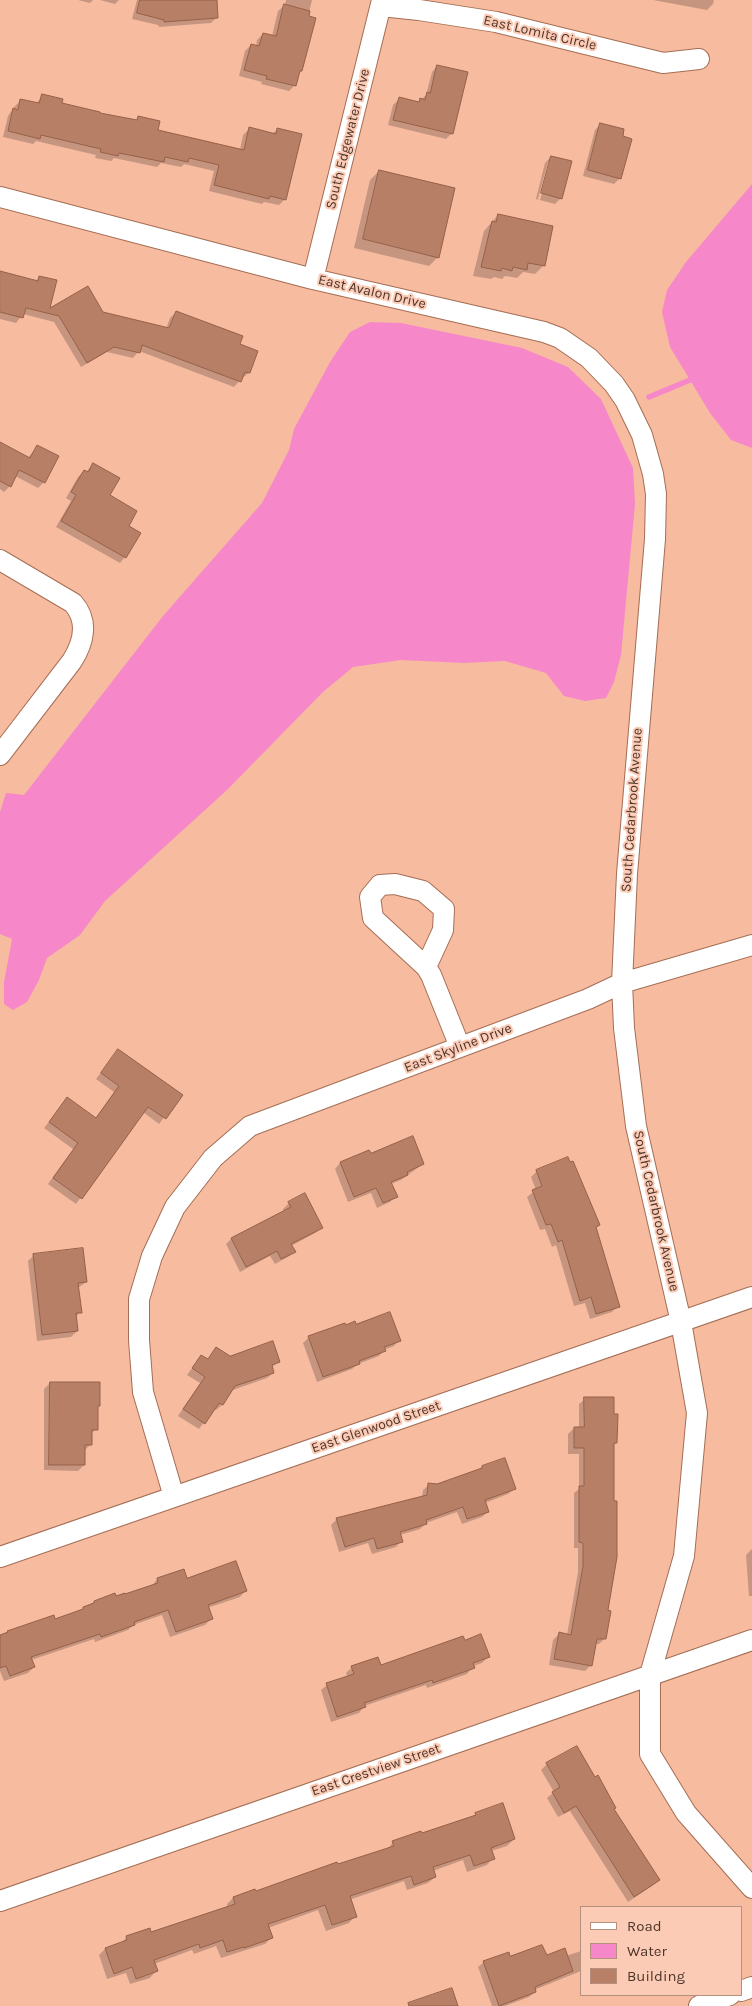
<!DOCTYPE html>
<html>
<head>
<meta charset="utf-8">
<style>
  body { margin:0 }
  #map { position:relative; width:752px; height:2006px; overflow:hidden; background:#f7bba0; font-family:Karla,sans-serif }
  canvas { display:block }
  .legend { position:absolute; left:580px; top:1906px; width:162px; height:90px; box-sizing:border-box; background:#fccbb6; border:1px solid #b68f7e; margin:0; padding:6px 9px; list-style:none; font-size:15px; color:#4d352a }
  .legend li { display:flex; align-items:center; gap:10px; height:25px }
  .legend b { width:25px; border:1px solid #b68f7e }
</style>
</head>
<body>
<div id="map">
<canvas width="752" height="2006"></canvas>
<ul class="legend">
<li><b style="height:6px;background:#fff"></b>Road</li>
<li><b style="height:14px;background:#f688c9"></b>Water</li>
<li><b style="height:14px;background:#b77f66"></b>Building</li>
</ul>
</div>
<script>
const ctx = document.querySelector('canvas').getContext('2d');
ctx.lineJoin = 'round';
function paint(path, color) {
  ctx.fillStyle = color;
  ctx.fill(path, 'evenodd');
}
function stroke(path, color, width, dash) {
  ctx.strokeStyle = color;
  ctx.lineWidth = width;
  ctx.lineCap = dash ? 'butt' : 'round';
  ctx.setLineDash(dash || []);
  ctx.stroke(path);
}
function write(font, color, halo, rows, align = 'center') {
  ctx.font = font + ' Karla,sans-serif';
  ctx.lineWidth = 4;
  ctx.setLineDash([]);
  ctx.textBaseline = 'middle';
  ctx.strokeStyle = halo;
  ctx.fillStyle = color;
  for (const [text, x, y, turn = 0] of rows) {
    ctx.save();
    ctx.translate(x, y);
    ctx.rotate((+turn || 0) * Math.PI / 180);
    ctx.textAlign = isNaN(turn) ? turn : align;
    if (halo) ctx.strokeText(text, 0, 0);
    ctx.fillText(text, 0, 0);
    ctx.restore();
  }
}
paint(new Path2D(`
  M752,184V448L731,440L710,413L670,347L662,312L667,290L686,262Z
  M370,322L401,323L522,348L568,367L601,399L633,468L635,504L621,655L614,682L606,698L585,701L564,696L546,673L505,661L463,663L401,660L353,667L323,692L227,790L105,901L80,935L47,958L39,980L27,1002L13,1010L4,1004V982L12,939L0,934V812L6,793L24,795L163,616L262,503L289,450L294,429L330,362L350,332Z`), '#f688c9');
paint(new Path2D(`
  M78,0H93L90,3Z
  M100,0H119L115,4Z
  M137,0H215L217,17L211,23L159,27L158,25L132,19Z
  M286,0H312L308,17L301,71L298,74L295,85L289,91L261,84L262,82L239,76L245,51L251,45L256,47L257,40L263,34L272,36L278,11L285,5Z
  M653,0H714L713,4L707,10Z
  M437,66L451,134L446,139L388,125L393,105L399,99L417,103L426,95L432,72Z
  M42,96L61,104L99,114L135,121L138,118L156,131L240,150L243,135L249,129L272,134L278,129L285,199L279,205L264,202L262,204L209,191L214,171L184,164L181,167L161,163L157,167L114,158L111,161L95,158L96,155L36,141L33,144L3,137L8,116L15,106L21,100L36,104Z
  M601,124L620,178L614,184L583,176L595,130Z
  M551,157L561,198L555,204L536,199L545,163ZM548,162H550L540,200L538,199Z
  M379,171L438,257L429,266L354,248L370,180Z
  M498,215L544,265L535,274L523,272L517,278L505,276L502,279L494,277L491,279L473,276L484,231Z
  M0,273L35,282L39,277L48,311L102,313L166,329L170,318L176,312L238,345L249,373L242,378L234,387L139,351L133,358L107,352L81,367L54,322L23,314L16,323L0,319Z
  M0,444L28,458L37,446L44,482L38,488L15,476L10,486L4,492L0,489Z
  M93,464L108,496L128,526L125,557L120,563L56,527L71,501L66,498L78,477L84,471L86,472Z
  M118,1050L181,1095L159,1124L143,1112L76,1204L48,1184L73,1149L44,1128L67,1099L95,1119L114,1092L96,1079Z
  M370,1155L423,1164L401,1180L391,1184L396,1196L390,1202L377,1208L371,1193L348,1202L335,1169L340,1163Z
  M537,1171L599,1225L595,1229L618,1306L612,1312L590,1319L585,1303L574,1306L556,1245L552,1247L545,1229L540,1230L527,1197L536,1190L531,1177Z
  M289,1203L321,1227L315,1233L291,1246L294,1252L288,1257L275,1264L270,1256L240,1272L226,1244L231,1239L284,1211L283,1209Z
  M34,1255L86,1282L78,1288L80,1312L76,1317L77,1331L71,1337L37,1341L28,1261Z
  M355,1325L399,1340L394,1346L384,1350L379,1356L358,1364L352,1369L317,1382L303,1343L309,1337Z
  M216,1348L230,1357L279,1361L271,1368L273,1373L267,1378L230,1391L222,1405L216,1410L214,1409L199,1429L178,1416L200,1383L187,1375L201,1356L207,1360Z
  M50,1383L99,1406L97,1408L96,1429L90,1435V1445L84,1451V1465L78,1471L44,1470V1389Z
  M585,1399L613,1415L616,1443L613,1446L605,1638L599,1644H595L591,1665L585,1671L549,1665L553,1640L559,1634L567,1635L578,1572V1548H574V1493L579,1489V1454H568V1434L574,1428H579V1404Z
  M482,1467L514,1489L508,1494L485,1503L488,1512L482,1517L462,1524L457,1512L426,1523L420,1529L400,1535L401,1541L396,1547L372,1554L368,1543L339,1552L331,1525L337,1519L422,1498L423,1490L429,1485H437L479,1471Z
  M752,1549V1596H749L746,1555Z
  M157,1579L186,1580L245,1591L240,1597L207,1608L211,1619L205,1625L170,1637L162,1615L133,1625L128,1630L95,1642L94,1639L31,1660L34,1667L28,1673L4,1681L0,1671V1636L80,1611L94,1602L124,1596L152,1586Z
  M464,1642L488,1657L482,1663L473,1666L467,1674L427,1688L426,1685L364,1706L359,1713L331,1722L321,1690L327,1685L348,1678L346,1673L352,1667H380Z
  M547,1764L612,1809L658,1880L652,1886L628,1902L570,1811L558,1817L547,1798L554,1792L541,1770Z
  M476,1814L514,1839L507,1846L491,1851L493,1858L487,1865L467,1872L463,1860L433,1871L435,1877L428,1883L407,1890L404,1881L349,1900L355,1916L349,1923L326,1931L318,1910L268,1928L271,1938L265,1944L221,1958L216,1946L194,1954L192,1950L154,1964L156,1971L150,1978L130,1984L126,1973L107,1979L99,1955L105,1949L120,1944L127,1937L150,1933L228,1908L227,1904L233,1898L255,1890V1893L387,1850L393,1842L421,1835L472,1817Z
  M581,1951V1971L534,1990L535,1992L529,1997L505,2006H492L478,1967L484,1962L510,1958L566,1956Z`), '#0003');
stroke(new Path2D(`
  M649,397L690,380`), '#f688c9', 5.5);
const building = new Path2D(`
  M140,0H217L218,18L164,22V20L137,13Z
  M284,4L310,11L309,16L316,18L302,71H300L296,86L266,79L267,76L244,70L251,44L259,46L263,33L276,36Z
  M437,65L468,72L453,134L393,120L399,97L419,102L420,98L425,100L427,92L430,93Z
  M42,94L63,99L62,103L100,112V113L137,120L138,116L160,121L158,130L244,150L249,127L276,134L277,128L302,134L286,200L270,196L269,199L214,185L219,165L189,158L188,162L165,157L164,162L119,153L118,156L100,152L101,149L41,135L40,139L8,131L13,108L18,110L20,99L39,103Z
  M600,123L624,129L623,136L632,139L621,179L588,170Z
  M551,156L572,161L562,199L541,193Z
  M379,170L455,188L439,258L363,239Z
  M498,214L553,226L545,266L528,263L527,270L513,267L512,271L502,268L501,271L481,267L492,221L496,222Z
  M0,271L38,281L39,276L57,280L50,308L88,286L103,312L169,328L176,311L243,336L240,344L258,351L250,373L245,372L241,382L142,345L140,353L114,347L87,363L59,316L26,308L23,318L0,312Z
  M0,442L30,458L37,445L59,456L45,483L19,470L11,487L0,481Z
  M93,463L120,478L110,495L137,511L129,526L141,533L126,558L61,521L76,495L71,492L84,470L88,472Z
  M118,1049L183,1095L166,1119L148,1107L82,1199L53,1178L78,1143L49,1122L67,1097L96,1118L119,1086L101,1073Z
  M413,1136L424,1164L407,1172L408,1175L391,1182L398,1197L383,1203L376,1188L354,1197L340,1162L369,1150L371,1153Z
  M568,1157L570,1162L573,1161L600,1225L596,1227L620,1307L596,1314L591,1297L580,1301L562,1240L558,1242L551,1224L546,1225L532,1190L542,1186L536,1170Z
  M305,1193L323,1228L291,1244L296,1252L281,1259L277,1251L246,1267L231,1238L291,1207L288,1202Z
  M83,1248L87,1282L78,1283L82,1313H76L78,1331L42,1335L33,1254Z
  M390,1312L401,1341L384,1347L386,1351L359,1361L360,1364L323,1377L308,1336L345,1323L346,1325L355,1321L356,1324Z
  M273,1341L280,1362L272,1365L274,1373L235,1386L223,1405L219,1403L205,1424L183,1409L205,1377L192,1368L201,1355L208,1359L216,1347L230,1356Z
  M50,1382H100V1406H98V1430H92V1445H85V1465H49Z
  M584,1397H614V1414H618L617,1443H614V1501H617V1557L608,1610L611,1611L606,1639H597L592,1666L554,1659L559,1632L571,1635L583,1566V1543L579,1542V1486H584V1448H574V1427H584Z
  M505,1458L516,1489L485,1500L489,1512L467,1519L463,1507L426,1520L427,1524L400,1532L403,1542L377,1549L374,1538L345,1547L336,1518L427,1495L428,1483L437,1484L482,1468V1466Z
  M236,1561L247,1591L208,1605L213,1619L176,1632L168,1610L134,1622L135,1625L101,1637L100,1634L31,1657L35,1667L10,1676L6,1666L0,1668V1635L8,1632L7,1631L54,1615L55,1619L83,1609V1607L94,1603V1601L115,1593L116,1596L125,1593V1594L158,1583L157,1578L184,1569L187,1578Z
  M481,1634L490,1657L473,1663L475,1668L433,1683L432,1680L364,1703L366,1707L337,1717L326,1683L354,1674L351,1666L378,1657L381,1665L463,1636L465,1640Z
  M577,1746L595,1777L598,1775L616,1808L614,1809L660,1880L634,1897L576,1806L564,1813L552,1792L560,1787L546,1763Z
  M503,1803L515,1839L491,1848L495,1859L474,1866L470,1855L433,1867L436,1877L414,1885L411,1876L350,1896L357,1917L332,1925L325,1905L268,1924L273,1938L244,1948V1947L227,1952L223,1940L200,1948L199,1944L154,1960L158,1971L136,1979L132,1967L114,1974L105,1948L127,1940L126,1936L150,1928L151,1932L235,1904L233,1897L255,1889L256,1891L337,1862L338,1864L394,1846L392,1841L421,1831L422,1833L476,1815L475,1813Z
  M542,1945L547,1955L565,1948L573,1971L535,1987L536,1992L499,2006L483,1961L509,1952L510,1956Z
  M452,1988L458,2006H409L408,2003Z`);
paint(building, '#b77f66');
stroke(building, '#966048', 1);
const minor = new Path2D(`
  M381,6L419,10L496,22L663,63L699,59
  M0,197L313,279L544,332L560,338L589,358L614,384L625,400L642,435L653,474L656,494L655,539L627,874L622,983L624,1028L636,1126L681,1322L697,1413L684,1556L650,1675V1754L686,1813L752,1888
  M313,279L382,0
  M0,560L73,603C89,621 84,642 72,661L0,755
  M426,967L443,930L444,909L423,891L395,884L380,885L370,897L373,918L426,967L431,975L460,1047
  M174,1497L143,1392L139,1340V1299L152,1256L175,1207L213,1158L250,1126L588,999L622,983L752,945
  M0,1557L752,1297
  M0,1901L752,1640
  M741,1991L752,1987
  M699,2006L730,1995`);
stroke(minor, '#a46e55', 22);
stroke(minor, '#fff', 20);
write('14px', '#4d352a', '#fccbb6', [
  ["East Lomita Circle",540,33,13],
  ["South Edgewater Drive",348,139,-76],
  ["East Avalon Drive",372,292,13],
  ["South Cedarbrook Avenue",632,810,-86],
  ["East Skyline Drive",458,1048,-21],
  ["South Cedarbrook Avenue",656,1211,77],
  ["East Glenwood Street",376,1427,-19],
  ["East Crestview Street",376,1770,-19]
]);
</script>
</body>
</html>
